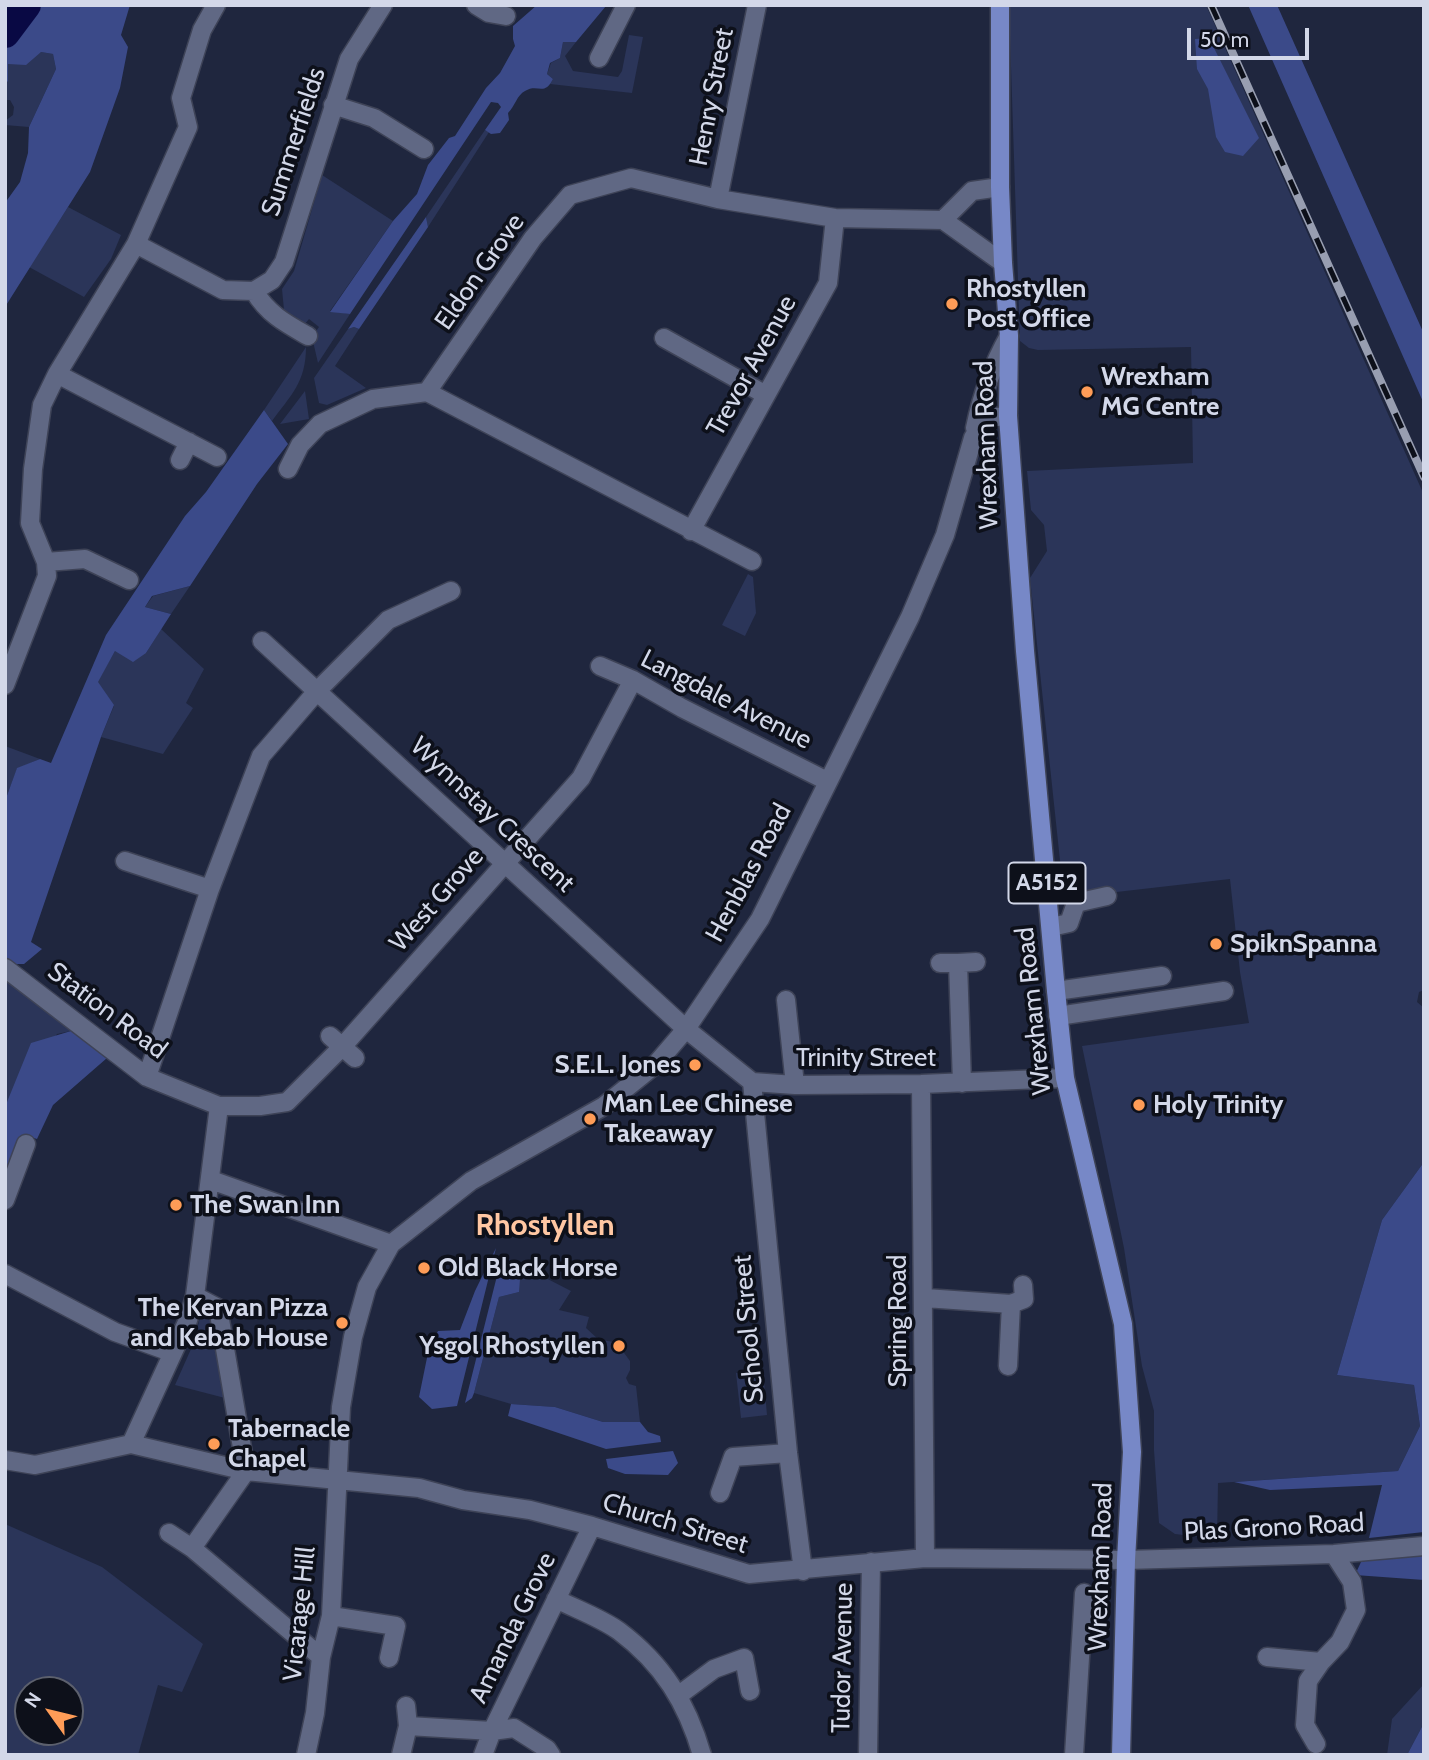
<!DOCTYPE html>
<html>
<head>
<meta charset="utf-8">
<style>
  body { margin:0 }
  #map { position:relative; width:1429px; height:1760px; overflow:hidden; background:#1f263e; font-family:Cabin,sans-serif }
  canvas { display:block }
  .frame { position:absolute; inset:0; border:7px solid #d3d8e9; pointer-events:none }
  .north { position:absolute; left:14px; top:1676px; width:70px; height:70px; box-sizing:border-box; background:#0d101a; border:2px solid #5c606d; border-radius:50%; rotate:304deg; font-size:19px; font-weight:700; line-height:28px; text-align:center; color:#d3d8e9 }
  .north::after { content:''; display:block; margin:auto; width:24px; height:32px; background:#fe9c57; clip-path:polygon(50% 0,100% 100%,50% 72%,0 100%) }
  .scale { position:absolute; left:1187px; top:28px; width:122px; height:32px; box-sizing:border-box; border:4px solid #d3d8e9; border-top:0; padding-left:9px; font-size:21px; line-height:24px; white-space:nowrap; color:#d3d8e9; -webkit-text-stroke:5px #0d101a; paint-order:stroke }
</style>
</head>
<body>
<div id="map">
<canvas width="1429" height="1760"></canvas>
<div class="frame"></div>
<div class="north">N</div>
<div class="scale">50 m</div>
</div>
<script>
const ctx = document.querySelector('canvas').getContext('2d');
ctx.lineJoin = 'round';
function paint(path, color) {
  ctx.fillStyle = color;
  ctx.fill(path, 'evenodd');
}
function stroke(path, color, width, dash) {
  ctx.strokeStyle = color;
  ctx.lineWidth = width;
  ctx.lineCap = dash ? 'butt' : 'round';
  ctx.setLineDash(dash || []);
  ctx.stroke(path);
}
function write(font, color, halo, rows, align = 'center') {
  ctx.font = font + ' Cabin,sans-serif';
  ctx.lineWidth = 7;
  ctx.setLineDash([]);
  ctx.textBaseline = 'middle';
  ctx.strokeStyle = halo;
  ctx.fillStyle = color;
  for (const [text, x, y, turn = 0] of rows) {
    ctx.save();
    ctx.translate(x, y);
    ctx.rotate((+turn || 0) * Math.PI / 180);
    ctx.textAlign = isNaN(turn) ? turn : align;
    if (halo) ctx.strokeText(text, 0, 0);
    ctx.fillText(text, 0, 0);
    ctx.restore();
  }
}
paint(new Path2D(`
  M1009,5H1206L1424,495V990L1419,992L1417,1002L1424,1008V1162L1382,1220L1337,1375L1414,1385L1420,1426L1398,1471L1218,1483L1217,1539L1175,1534L1159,1523L1154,1450V1411L1142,1366L1124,1248L1082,1046L1249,1023L1240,972L1230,879L1064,898L1030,578L1047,551L1044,525L1031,510L1027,471L1193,463L1191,347L1038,350L1029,348L1020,341Z
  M629,35L643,37L632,93L550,84L553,79L547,74L551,63L560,58L563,42H576L565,56L573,71L618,77L622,71Z
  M41,52L53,54L56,69L29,127L5,125V121L13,115L14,107L10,100H5L8,63Z
  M485,130L489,132L428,227L426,217Z
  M322,175L393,221L330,311L350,314L318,363L312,337L319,327L309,319L304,325L297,318L284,310L282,289L294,271Z
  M68,207L121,235L111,259L84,297L29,267Z
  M354,327L359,329L335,366L366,388L327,405L319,403L314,378L348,329Z
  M306,347C306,382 291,395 272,421L264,410Z
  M305,391L309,419L280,424Z
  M748,574L753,577L756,613L745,636L722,625Z
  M190,586L171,614L145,607L153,596Z
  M161,629L204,669L186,703L193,708L163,754L101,737L114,706L97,682L115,651L146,653Z
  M5,746L40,759L17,769L5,801Z
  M7,979L72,1026L71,1031L57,1034L5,1106V994Z
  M536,1273L571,1291L559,1310L589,1317L586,1328L598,1339L613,1342L619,1346L630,1361V1370L626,1378L629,1384L636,1386L640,1422H603L555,1407L511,1404L474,1393L499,1297L519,1292V1279Z
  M207,1312L214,1324L225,1398L175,1385L195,1340L200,1317Z
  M763,1370L767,1415L741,1418L736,1373Z
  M5,1524L102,1567L203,1644L182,1692L158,1685L138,1755H5ZM28,1690H70V1732H28Z
  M1424,1684V1723L1407,1755H1387L1392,1719Z`), '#2b3559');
paint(new Path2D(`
  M5,5H130L121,35L128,47L120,88L90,172L5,307V203L20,182L28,153L29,127L56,69L53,54L41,52L26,65L8,64V81L5,84Z
  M537,5L606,6L576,42H563L560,58L550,63L547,74L553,79C544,97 538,83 525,91C517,95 515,106 508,113L509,120L500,133L491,134L485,130L501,107L498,103L491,102L350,314L330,312L393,221L417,194L428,165L449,138L455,136L486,88L500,73L515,46L513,39V26Z
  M1248,5H1277L1424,334V404Z
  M1209,38L1259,138L1243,156L1225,152L1216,137L1208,89L1197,69L1195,39Z
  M426,217L428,227L359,329L354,327L348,329Z
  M264,410L288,444L257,484L190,586L152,596L145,607L171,614L146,653L133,662L115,651L98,682L114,705L101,737L31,942L42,949L24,964H6L5,801L17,768L40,759L51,763L106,635L185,516L206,492Z
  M71,1031L107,1058L53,1105L37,1139L28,1136L5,1191V1107L31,1043Z
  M1424,1162V1532L1369,1538L1382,1485L1270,1490L1234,1482L1398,1471L1420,1426L1414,1385L1337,1375L1382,1220Z
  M496,1248L457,1406L432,1409L419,1397L429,1348L438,1331L460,1330L475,1291Z
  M502,1256L536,1273L520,1279L519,1292L499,1297L474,1393L472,1398L465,1403Z
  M511,1404L555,1407L603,1422H640L648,1432L660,1436L661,1442L606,1449L508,1416Z
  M673,1451L678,1463L668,1475L625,1474L608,1468L606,1459Z
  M1424,1553V1580L1355,1575L1361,1562L1380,1557Z
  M1424,1723V1755H1407Z`), '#3b4a89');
stroke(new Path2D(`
  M5,33L26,5`), '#090944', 30);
const minor = new Path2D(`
  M476,5L489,13L506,16
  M599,58L626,5
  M333,105L374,118L424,149
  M718,199L757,5
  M943,220L972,191L1000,187
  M136,244L223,290L254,291L272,280L284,262L349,59L383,5
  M254,291C268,314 285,323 308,336
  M664,338L766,395
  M57,374L217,457
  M975,428C982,394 992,366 1009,336
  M180,460L189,442
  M288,469L300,445L320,424L373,399L427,392
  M691,531L828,283L835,218
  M752,561L427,392L533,238L570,195L631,178L718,199L835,218L943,220L1003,263
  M46,562L85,559L129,580
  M262,641L686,1029L752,1082L795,1085L921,1084L1065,1078
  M600,666L633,680L682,708L827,781
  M5,685L47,576L46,562L30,523L33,469L42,405L57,374L136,244L188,127L181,98L202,30L216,5
  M125,861L210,889
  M1051,927L1069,923L1076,903L1107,896
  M940,963H958
  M5,968L147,1077L219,1106H260L287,1102L342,1047L581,778L633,680
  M1056,991L1162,976
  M786,1000L795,1085
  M1058,1016L1224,991
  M330,1036L355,1058
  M147,1077L210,889L261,756L318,690L388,620L451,591
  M752,1082L788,1453L803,1571
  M962,1083L958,963L976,962
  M921,1084L925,1558
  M211,1180L391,1244
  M5,1200L26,1144
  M5,1274L115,1332L173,1353
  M925,1298L1011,1304L1024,1299L1023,1285
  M1008,1366L1011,1304
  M131,1444L188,1320L195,1296L219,1106
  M5,1460L35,1465L131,1444L246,1471L419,1488L463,1500L530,1510L592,1526L749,1574L925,1558L1126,1560L1334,1554L1424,1546
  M720,1493L733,1457L788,1453
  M169,1533L192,1548L321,1657
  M192,1548L246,1471L218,1308L195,1296
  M556,1599C576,1609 601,1618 619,1631C663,1664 687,1703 702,1755
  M331,1616L396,1626L389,1658
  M1267,1657L1321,1662
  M679,1695L714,1669L744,1658L750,1691
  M408,1726L492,1731L514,1728L547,1749L551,1755
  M1316,1744L1305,1725L1308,1681L1321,1662L1340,1642L1356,1610L1352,1582L1334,1554
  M306,1755L315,1713L321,1657L331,1616L341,1407L353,1337L367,1287L391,1244L471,1181L604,1106L656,1064L686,1029L760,919L910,617L945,535L973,438L985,418L1008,416
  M401,1755L408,1726L406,1706
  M483,1755L492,1731L592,1526
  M868,1755L871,1562
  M1074,1755L1084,1593`);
const major = new Path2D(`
  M1000,5V187L1003,263L1009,336L1008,416L1025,651L1056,991L1065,1078L1123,1324L1132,1452L1126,1560L1121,1755`);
stroke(minor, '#3e4357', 21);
stroke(major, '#3e4357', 21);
stroke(minor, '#606884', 18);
stroke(major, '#7788c7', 18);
const rail = new Path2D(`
  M1211,5L1424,477`);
stroke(rail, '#989eb1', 8);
stroke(rail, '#0d101a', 5, [16]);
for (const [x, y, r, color] of [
  [952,304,7,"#fe9c57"],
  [1087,392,7,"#fe9c57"],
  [1216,944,7,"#fe9c57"],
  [695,1065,7,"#fe9c57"],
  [1139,1105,7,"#fe9c57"],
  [590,1119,7,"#fe9c57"],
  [176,1205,7,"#fe9c57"],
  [424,1268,7,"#fe9c57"],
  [342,1323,7,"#fe9c57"],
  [619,1346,7,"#fe9c57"],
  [214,1444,7,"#fe9c57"]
]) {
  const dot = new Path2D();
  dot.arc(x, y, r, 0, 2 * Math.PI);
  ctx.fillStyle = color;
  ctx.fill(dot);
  stroke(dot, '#0d101a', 2.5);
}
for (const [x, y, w] of [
  [1047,883,77]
]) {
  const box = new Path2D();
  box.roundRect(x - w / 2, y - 20.5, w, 41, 5);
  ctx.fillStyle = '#0d101a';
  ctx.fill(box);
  stroke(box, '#d3d8e9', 2);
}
write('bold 24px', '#d3d8e9', null, [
  ["A5152",1047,883]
]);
write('26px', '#d3d8e9', '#0d101a', [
  ["Henry Street",712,97,-79],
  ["Summerfields",294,142,-72],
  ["Eldon Grove",480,272,-55],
  ["Trevor Avenue",752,366,-61],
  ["Wrexham Road",987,445,-92],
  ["Langdale Avenue",726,700,27],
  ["Wynnstay Crescent",492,815,43],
  ["Henblas Road",749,873,-62],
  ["West Grove",437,900,-49],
  ["Station Road",107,1011,37],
  ["Wrexham Road",1034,1011,-96],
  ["Trinity Street",866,1058],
  ["Spring Road",898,1321,-90],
  ["School Street",749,1329,-95],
  ["Church Street",675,1524,17],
  ["Plas Grono Road",1274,1528,-3],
  ["Wrexham Road",1101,1567,-88],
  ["Vicarage Hill",300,1614,-84],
  ["Amanda Grove",513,1628,-64],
  ["Tudor Avenue",843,1658,-89]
]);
write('bold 26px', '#d3d8e9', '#0d101a', [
  ["Rhostyllen",966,289],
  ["Post Office",966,319],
  ["Wrexham",1101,377],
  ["MG Centre",1101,407],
  ["SpiknSpanna",1230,944],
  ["S.E.L. Jones",681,1065,"right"],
  ["Man Lee Chinese",604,1104],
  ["Takeaway",604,1134],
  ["Holy Trinity",1153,1105],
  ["The Swan Inn",190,1205],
  ["Old Black Horse",438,1268],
  ["The Kervan Pizza",328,1308,"right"],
  ["and Kebab House",328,1338,"right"],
  ["Ysgol Rhostyllen",605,1346,"right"],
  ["Tabernacle",228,1429],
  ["Chapel",228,1459]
], 'left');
write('bold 30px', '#ffc7a3', '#0d101a', [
  ["Rhostyllen",545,1226]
]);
</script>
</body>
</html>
